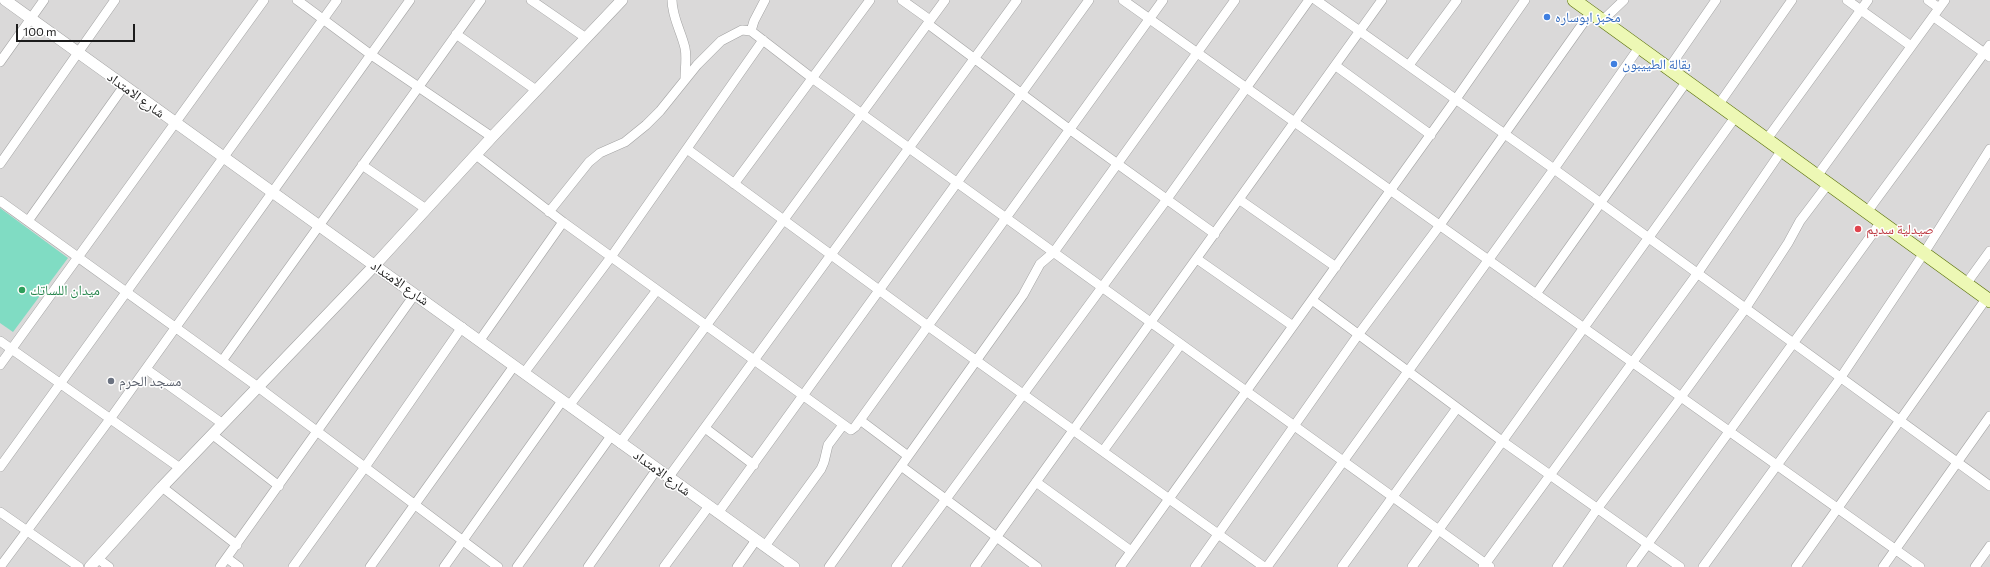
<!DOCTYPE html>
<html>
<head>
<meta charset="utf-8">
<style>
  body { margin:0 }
  #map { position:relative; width:1990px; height:567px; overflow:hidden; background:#edebe1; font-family:Commissioner,sans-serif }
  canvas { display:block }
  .scale { position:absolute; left:16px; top:24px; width:119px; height:18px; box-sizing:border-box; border:2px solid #1c1c1c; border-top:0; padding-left:5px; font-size:12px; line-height:14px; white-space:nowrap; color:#1c1c1c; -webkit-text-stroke:3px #fff; paint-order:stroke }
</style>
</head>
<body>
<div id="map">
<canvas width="1990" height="567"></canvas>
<div class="scale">100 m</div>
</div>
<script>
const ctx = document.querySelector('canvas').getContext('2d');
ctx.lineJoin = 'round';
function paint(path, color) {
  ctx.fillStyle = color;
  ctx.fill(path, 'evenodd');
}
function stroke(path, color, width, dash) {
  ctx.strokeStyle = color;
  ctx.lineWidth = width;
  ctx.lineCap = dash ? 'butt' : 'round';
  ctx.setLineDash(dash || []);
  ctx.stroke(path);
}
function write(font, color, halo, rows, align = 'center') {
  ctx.font = font + ' Commissioner,"Noto Naskh Arabic",sans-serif';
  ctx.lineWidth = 3;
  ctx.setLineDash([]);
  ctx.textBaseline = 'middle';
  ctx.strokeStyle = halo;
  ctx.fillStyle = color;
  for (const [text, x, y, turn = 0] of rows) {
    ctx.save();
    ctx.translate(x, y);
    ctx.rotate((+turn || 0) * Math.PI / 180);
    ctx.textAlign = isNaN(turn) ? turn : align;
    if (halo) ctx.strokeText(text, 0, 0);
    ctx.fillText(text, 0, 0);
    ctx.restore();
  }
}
paint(new Path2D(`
  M0,0H1990V567H0Z`), '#dad9d9');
paint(new Path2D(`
  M0,208L68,258L13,332L0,323Z`), '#80dcc3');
const minor = new Path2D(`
  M297,0L370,54L492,137
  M531,0L586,38
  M672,0C672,17 681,31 685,48C687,57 685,69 685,79
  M902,0L930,20
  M1123,0L1920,567
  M1316,0L1554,169L1990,486
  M1847,0L1911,46
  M1928,0L1939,8
  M1934,17L1990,57
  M1603,20L1624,0
  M928,24L1069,129L1215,234
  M751,31L754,21L765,0
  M456,34L536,90
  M0,62L44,0
  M1409,65L1457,0
  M1336,66L1431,135
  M1669,68L1716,0
  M1719,104L1792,0
  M1767,139L1868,0
  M687,149L928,326L1264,567
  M476,155L563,222L851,430L855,427L1163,0
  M0,164L115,0
  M362,165L426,209
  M1817,176L1945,0
  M734,184L870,0
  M1240,200L1336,267
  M0,201L258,387L498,567
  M549,212L589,162L600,153L625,142L646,125L660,111L697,65L721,41L742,30L751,31L812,78L1490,567
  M1867,212L1990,45
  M28,221L124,86
  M1197,259L1293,326
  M1966,284L1990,251
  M1536,294L1687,81
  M1312,300L1502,441L1680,567
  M480,340L563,222
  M0,341L180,468
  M222,361L481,0
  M0,365L264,0
  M146,369L223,424
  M524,373L611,257L763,40
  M569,406L657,290
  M860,420L908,456
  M705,428L754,465
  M213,435L279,486
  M620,443L945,0
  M1103,451L1181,344
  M901,466L1037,567
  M0,467L337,0
  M668,478L1017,0
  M1036,482L1131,551
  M162,487L237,545
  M0,512L79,567
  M718,513L1089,0
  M765,546L821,469L824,462L828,445L843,425
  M97,558L109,567
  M227,558L239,567
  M0,567L110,419L410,0
  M220,567L415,294
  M293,567L365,467L462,327
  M370,567L514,366
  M444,567L562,401
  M517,567L611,436
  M588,567L657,469
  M664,567L709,506
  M737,567L756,540
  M829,567L1023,295L1040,264L1054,252L1235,0
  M896,567L1167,199L1309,0
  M975,567L1382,0
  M1120,567L1456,99L1525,0
  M1195,567L1358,335L1440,225L1591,12
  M1267,567L1554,169L1640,46
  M1342,567L1457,408
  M1412,567L1736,116
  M1483,567L1697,274L1782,150
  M1557,567L1597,509L1681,397L1745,309L1788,243L1800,221L1828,184
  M1631,567L1881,222
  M1703,567L1841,377L1924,253L1990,149
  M1796,567L1986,299
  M1883,567L1990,416
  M1975,567L1990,546`);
const tertiary = new Path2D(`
  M5,0L794,567
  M90,567L162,487L374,266L492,137L622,0`);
const secondary = new Path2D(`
  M1574,0L1990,301`);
stroke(minor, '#a3a3a3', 10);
stroke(tertiary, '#a3a3a3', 12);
stroke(secondary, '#586f06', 14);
stroke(minor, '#fff', 9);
stroke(tertiary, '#fff', 11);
stroke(secondary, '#edf8b5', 13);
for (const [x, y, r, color] of [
  [1547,17,4,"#3f7fe0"],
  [1614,64,4,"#3f7fe0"],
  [1858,229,4,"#e0444e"],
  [22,290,4,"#2e9e5b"],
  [111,381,4,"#6b7280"]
]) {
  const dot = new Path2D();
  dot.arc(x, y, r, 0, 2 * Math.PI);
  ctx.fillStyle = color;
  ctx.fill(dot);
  stroke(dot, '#fff', 1.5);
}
write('14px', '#366cbe', '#fff', [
  ["مخبز ابوساره",1555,17],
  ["بقالة الطييبون",1622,64]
], 'left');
write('14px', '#1c1c1c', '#fff', [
  ["شارع الامتداد",136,95,36],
  ["شارع الامتداد",400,283,35],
  ["شارع الامتداد",662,473,36]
]);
write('14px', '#be3a42', '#fff', [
  ["صيدلية سديم",1866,229]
], 'left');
write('14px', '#27864d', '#fff', [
  ["ميدان اللساتك",30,290]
], 'left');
write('14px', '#5b616d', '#fff', [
  ["مسجد الحرم",119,381]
], 'left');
</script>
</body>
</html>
